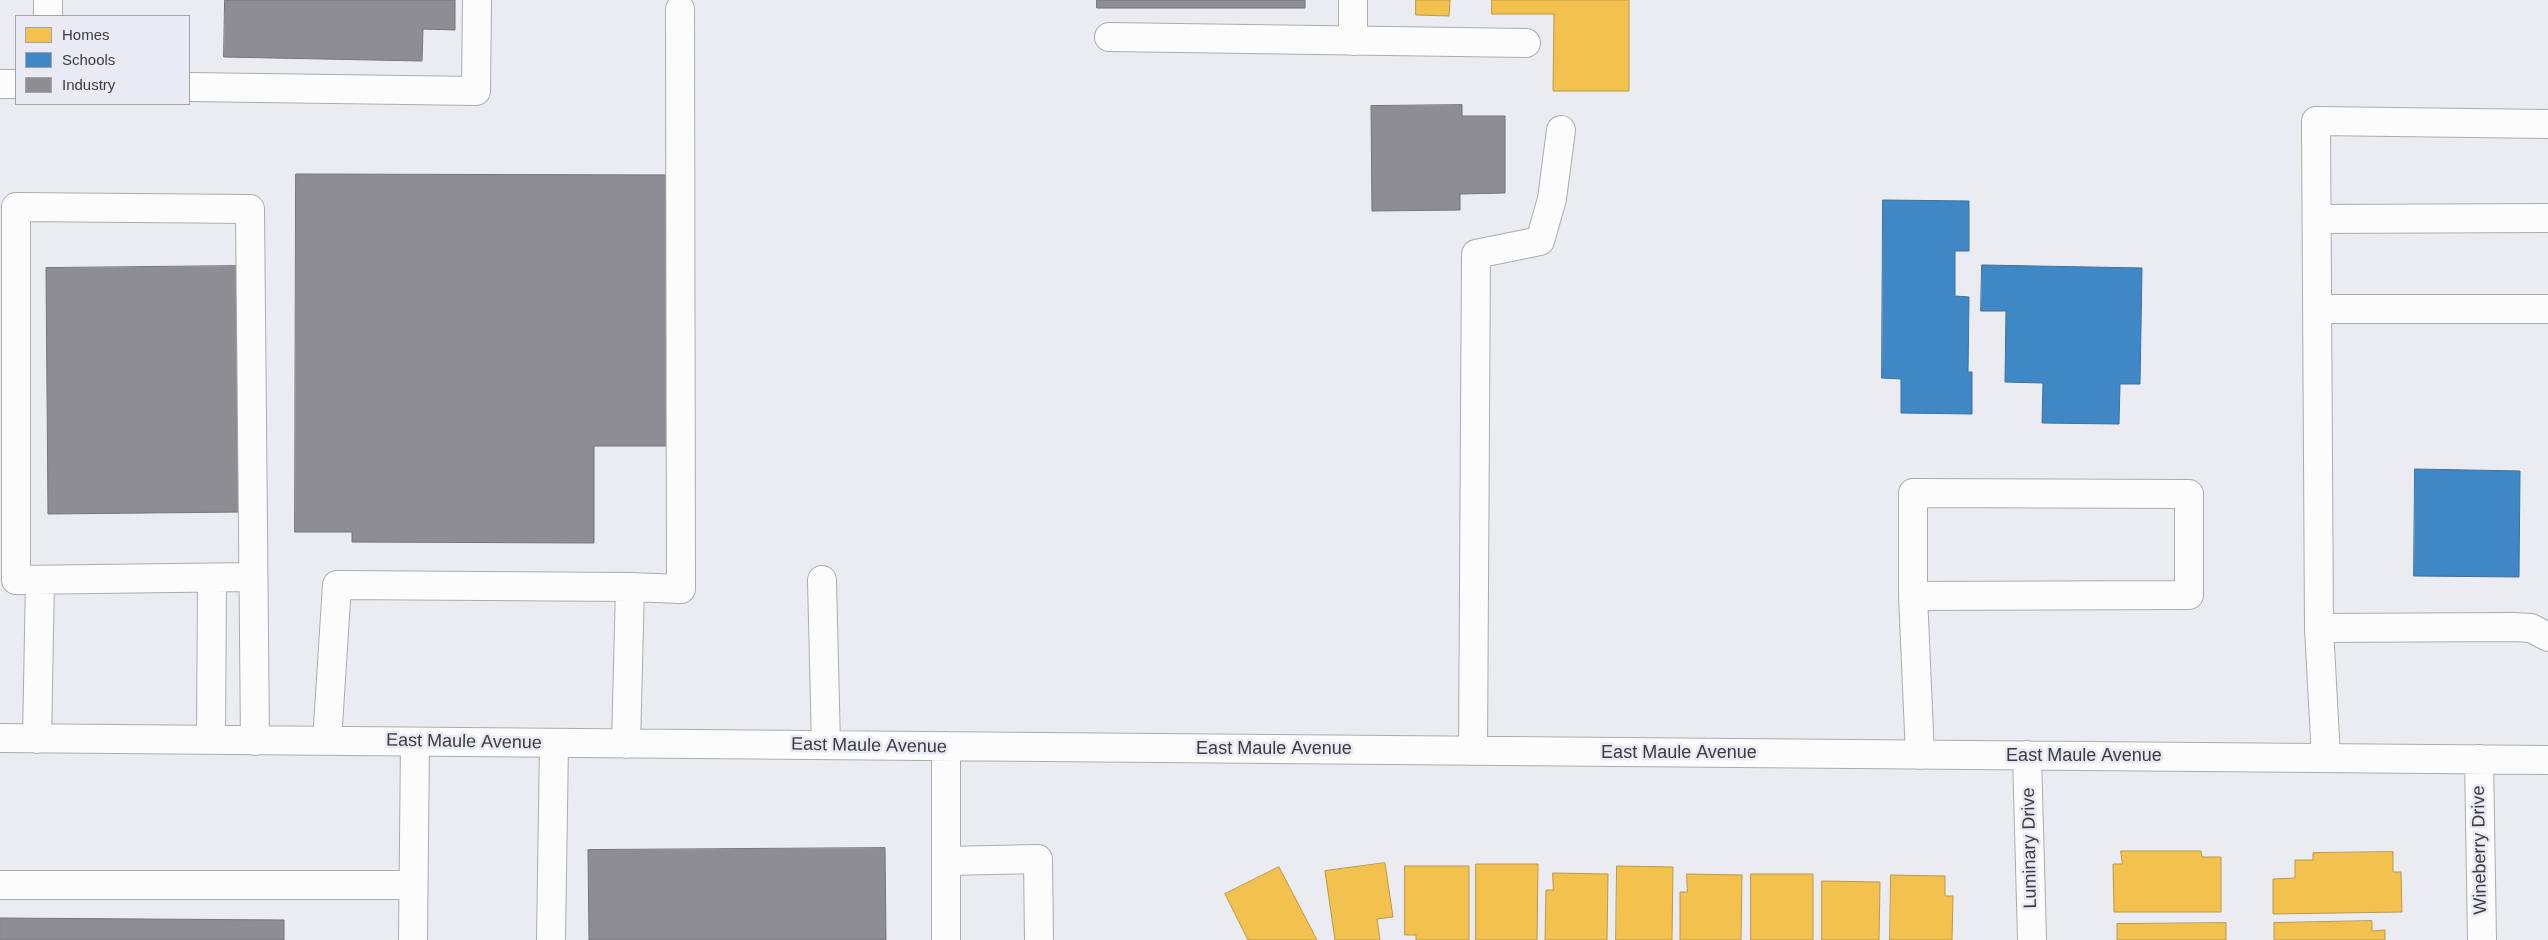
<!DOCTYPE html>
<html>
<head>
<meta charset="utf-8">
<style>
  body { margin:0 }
  #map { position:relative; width:2548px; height:940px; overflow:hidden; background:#ebecf1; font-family:Helvetica,sans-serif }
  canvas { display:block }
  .legend { position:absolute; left:15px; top:15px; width:175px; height:90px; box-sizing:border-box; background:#e9eaf3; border:1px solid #a4a4ab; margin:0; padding:6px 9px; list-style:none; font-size:15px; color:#3c3c40 }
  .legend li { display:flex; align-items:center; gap:10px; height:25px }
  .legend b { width:25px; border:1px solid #a4a4ab }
</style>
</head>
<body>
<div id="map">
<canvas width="2548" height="940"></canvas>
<ul class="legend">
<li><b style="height:14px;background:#f2c14e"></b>Homes</li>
<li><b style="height:14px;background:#3f88c5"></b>Schools</li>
<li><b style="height:14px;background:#8d8d92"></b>Industry</li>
</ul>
</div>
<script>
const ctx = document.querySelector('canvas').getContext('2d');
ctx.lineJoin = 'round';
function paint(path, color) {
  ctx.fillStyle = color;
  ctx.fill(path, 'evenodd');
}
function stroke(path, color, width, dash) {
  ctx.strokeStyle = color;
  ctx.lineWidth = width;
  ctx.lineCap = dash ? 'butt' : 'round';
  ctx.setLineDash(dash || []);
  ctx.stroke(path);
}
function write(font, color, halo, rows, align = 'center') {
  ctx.font = font + ' Helvetica,sans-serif';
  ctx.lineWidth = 5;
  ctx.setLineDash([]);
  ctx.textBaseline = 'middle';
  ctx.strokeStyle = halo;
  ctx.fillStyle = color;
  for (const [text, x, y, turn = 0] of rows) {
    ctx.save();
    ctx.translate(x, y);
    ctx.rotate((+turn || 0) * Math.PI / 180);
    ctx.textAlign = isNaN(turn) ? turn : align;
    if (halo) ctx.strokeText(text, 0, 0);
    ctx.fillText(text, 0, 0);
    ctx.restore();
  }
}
const homes = new Path2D(`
  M1416,0H1450L1449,16L1416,15Z
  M1492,0H1629V91H1553L1554,14H1492Z
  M2121,851H2201L2202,857H2221V912H2114L2113,864H2122Z
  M2393,852V872H2401L2402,912L2273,914V879L2295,878V860H2313V853Z
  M1385,863L1393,917L1377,919L1380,940H1335L1325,871Z
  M1476,864H1538L1537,940H1476Z
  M1405,866H1469V940H1416V935H1405Z
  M1617,866L1673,867L1672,940H1616Z
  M1279,867L1317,940H1248L1225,894Z
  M1553,873L1608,874L1607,940H1545L1546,890H1553Z
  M1687,874L1742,875L1741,940H1680V892H1687Z
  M1751,874H1813V940H1751Z
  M1891,875L1945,876V896H1953L1952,940H1890Z
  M1822,881L1880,882L1879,940H1822Z
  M2372,921V931L2385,930V940H2274V923Z
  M2226,923V940H2117V924Z`);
paint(homes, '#f2c14e');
stroke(homes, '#bb994a', 1);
const schools = new Path2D(`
  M1883,200L1969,201V251H1955V296L1969,297L1968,372H1972V414L1901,413V379L1882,378Z
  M1982,265L2142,268L2140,384H2120L2119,424L2042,423L2043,383L2005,382L2006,311H1981Z
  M2415,469L2520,471L2519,577L2414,576Z`);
paint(schools, '#3f88c5');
stroke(schools, '#3e719d', 1);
const industry = new Path2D(`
  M225,0H455V30L423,29L422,61L224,57Z
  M1097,0H1305V8H1097Z
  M1462,105V116H1505V193L1460,194V210L1372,211L1371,106Z
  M296,174L676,175L675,446H594V543L352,542V532H295Z
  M239,266L242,512L48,514L46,268Z
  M885,848L886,940H589L588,850Z
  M0,918L284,920V940H0Z`);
paint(industry, '#8d8d92');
stroke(industry, '#757579', 1);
const minor = new Path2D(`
  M48,16V0
  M1109,37L1526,43
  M1353,41V0
  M0,84H16
  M189,87L476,91L477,0
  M2317,219L2548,218
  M2317,309H2548
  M253,577L16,580V207L250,209L255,741
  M822,580L826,745
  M630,587L681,589L680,9
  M1913,596L2189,595V494L1913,493V596L1920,755
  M2319,628L2512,627L2531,628L2548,637
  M0,738L2548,760
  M37,739L40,580
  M211,740L212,578
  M327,741L337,585L630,587L626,744
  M1473,751L1476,254L1540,241L1552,199L1561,130
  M2027,755L2032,940
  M2326,758L2319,628L2316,121L2548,124
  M2479,759L2482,940
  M946,861L1038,859L1039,940
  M0,885H413
  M413,940L415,742
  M551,940L554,743
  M946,940V746`);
stroke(minor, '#abacaf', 30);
stroke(minor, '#fcfcfd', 28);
write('18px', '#3c3c40', '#e9eaf3', [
  ["East Maule Avenue",464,742,1],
  ["East Maule Avenue",869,746,1],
  ["East Maule Avenue",1274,749],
  ["East Maule Avenue",1679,753],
  ["East Maule Avenue",2084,756],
  ["Luminary Drive",2030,848,-91],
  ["Wineberry Drive",2480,850,-91]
]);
</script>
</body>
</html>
